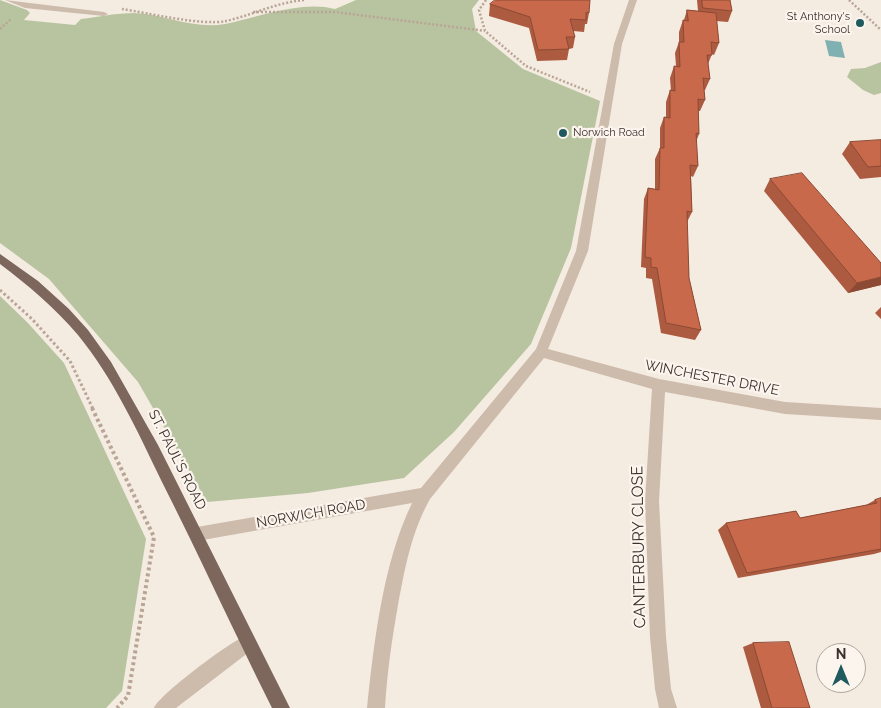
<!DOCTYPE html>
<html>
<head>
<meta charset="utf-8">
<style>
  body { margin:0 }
  #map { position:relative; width:881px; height:708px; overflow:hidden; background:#f4ebe1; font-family:Raleway,sans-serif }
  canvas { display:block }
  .north { position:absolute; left:816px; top:643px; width:50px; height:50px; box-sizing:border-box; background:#fbf5ee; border:1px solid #aea6a0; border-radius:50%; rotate:0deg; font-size:14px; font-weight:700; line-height:20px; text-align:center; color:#3b302b }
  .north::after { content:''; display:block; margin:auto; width:18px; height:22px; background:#1f5a5e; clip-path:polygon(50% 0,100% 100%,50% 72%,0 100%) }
</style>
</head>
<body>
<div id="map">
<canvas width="881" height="708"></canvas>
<div class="north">N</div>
</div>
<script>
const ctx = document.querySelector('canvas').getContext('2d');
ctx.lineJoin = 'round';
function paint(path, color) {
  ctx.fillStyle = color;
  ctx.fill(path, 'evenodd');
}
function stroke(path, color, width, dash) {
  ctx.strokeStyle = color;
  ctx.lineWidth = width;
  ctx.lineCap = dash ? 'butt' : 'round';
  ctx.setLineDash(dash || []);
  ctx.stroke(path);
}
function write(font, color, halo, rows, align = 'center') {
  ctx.font = font + ' Raleway,sans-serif';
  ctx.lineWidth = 4.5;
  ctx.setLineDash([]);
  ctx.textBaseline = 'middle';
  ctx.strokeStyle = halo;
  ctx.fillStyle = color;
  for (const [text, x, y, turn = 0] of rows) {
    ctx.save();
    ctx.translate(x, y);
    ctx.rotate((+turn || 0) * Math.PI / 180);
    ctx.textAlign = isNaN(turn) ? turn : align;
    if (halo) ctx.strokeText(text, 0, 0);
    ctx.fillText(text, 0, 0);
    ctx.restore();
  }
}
paint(new Path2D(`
  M0,0L27,10L30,13L24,20L75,25L81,19C98,17 117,13 134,13C164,14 195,30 225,24C259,17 302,0 335,9L356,0H479L472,9L476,31L523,69L600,101L571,248L531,344L454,432L404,478L308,493L207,502L138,382L49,279L0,243Z
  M881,62V93L874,95L863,90L847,77L851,69L865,68Z
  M0,296L27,322L64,363L146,539L122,691L106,708H0Z`), '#b8c4a0');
paint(new Path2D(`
  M825,40L841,42L845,58L829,56Z`), '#7fb0b2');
stroke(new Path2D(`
  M486,0L479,10L485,31L526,66L590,92
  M849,0L881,30
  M122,9C148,13 202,26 226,21C253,15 277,2 305,0
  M253,12H336L485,31
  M0,29L11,19`), '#b9a596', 2.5, [2, 2]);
stroke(new Path2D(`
  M0,290L32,319L70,361L93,409`), '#b9a596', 3, [2.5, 2.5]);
stroke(new Path2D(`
  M92,408L154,537L128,696L117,708`), '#b9a596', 4, [3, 3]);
paint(new Path2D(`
  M5,0L104,12L108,14L104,16L25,8Z
  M629,0H637L622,44L588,251L548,349L659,379L785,402L881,408V420L785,414L665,392L659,501L666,637L671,689L677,708H659L655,689L650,637L645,501L652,389L544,358L430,499C411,533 405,568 398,605C392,639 387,673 385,708H367C374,642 383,563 412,503L197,541L192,539L190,534L192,529L197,527L421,488L536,349L576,251L614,44Z
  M247,635L253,637L255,643L253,649L176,708H154C160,694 231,641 247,635Z`), '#cdbbac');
paint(new Path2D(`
  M0,254L38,281L69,309L88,330L111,362L158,445L290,708H272C234,632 199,555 161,480C137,430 113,378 78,335C55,308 28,285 0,264Z`), '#7d675c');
paint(new Path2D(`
  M697,0H730L732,11L728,22L716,21L719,43L714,55L712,54L708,64L710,79L705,90H704L705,100L700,111H698L699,134L696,142L698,166L693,177L691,176L692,212L687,222L689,278L701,330L695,340L661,333L652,279L646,278V268L641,267L644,199L648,188L655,189V159L660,148V128L664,117H666V102L670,90L671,91L670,78L674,66H676L675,53L679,42V32L683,20H684L687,10L698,11Z
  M490,4L589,13L587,24H585L584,32L573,31L575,37L573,48L569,49L567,60L537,61L529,28L489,16Z
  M881,140V177L860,179L842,154L850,142Z
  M770,179L881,263V285L848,293L764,191Z
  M881,307V319L875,313Z
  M881,498V552L874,554L738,578L718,530L726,523L800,518L866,505L875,500Z
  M753,643L810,708H761L743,647Z`), '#ac5a40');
paint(new Path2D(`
  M881,277V285L848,293L857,283Z`), '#8c4a34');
const building = new Path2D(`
  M495,0H590L589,13L586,12V20L570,19L575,37H566L569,49L538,50L530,17L490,4Z
  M702,0H730L732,11L703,8Z
  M687,10L716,13L719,43L711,42L712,55H707L710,79L703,78L705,100L698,99L699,134L696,133L698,166L690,165L692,212L687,211L689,278L701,330L666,323L657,268L651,267V258L645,257L648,188L659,190L660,148H664V117L670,118V90L675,91L674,66L680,67L679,42H684L683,20L688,21Z
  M881,140V166L868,167L850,142Z
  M802,173L881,263V277L857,283L770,179Z
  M881,498V549L747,573L726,523L796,511L800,518L877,503L875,500Z
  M789,642L810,708H772L753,643Z`);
paint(building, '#c8694b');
stroke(building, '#8c4a34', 1);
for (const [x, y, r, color] of [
  [860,23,5,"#1f5a5e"],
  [563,133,5,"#1f5a5e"]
]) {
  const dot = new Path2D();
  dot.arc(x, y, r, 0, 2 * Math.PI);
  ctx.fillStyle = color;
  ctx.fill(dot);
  stroke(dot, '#fbf5ee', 2);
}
write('11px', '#3b302b', '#fbf5ee', [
  ["St Anthony's",850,17],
  ["School",850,30],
  ["Norwich Road",573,133,"left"]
], 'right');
write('14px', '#3b302b', '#fbf5ee', [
  ["WINCHESTER DRIVE",712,378,11],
  ["ST. PAUL'S ROAD",177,460,63],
  ["NORWICH ROAD",311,514,-10]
]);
write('16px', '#3b302b', '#fbf5ee', [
  ["CANTERBURY CLOSE",639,547,-91]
]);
</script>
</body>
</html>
